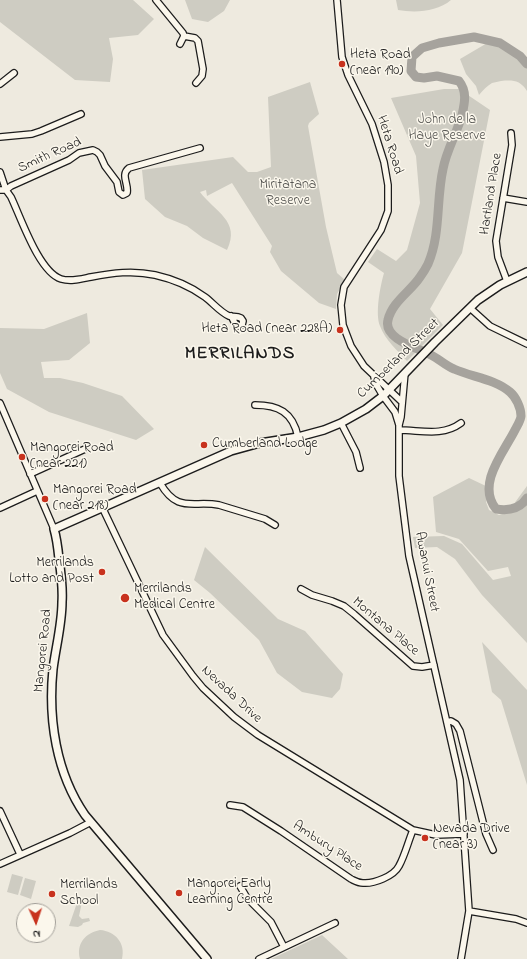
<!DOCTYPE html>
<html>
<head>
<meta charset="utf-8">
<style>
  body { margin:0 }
  #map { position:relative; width:527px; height:959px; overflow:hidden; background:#eeeadf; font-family:"Indie Flower",sans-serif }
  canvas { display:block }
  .north { position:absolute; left:16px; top:903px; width:40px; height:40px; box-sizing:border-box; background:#fbf7ec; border:1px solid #a29f99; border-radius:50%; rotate:177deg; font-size:11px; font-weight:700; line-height:16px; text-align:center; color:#1c1c1c }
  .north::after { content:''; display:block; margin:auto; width:14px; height:18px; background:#c8321e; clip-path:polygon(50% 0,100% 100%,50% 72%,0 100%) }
</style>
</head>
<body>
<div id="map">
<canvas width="527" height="959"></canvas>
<div class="north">N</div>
</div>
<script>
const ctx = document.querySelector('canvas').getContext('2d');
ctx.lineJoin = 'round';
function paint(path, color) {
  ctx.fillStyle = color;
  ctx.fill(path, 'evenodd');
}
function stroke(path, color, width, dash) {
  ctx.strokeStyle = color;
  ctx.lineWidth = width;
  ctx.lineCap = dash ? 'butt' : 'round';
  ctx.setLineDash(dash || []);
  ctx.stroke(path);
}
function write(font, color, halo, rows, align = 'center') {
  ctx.font = font + ' "Indie Flower",sans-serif';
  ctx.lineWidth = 3;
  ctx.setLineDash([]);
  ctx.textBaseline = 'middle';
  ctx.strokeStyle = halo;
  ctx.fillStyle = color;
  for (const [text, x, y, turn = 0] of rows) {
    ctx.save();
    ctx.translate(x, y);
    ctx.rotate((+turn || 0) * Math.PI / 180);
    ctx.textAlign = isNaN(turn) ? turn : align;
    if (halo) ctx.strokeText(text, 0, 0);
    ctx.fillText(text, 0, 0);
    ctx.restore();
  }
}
paint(new Path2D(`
  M0,0H133L154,19L138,35L109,38L113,59L110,82L75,80L0,22Z
  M185,0H230L224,11L208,22L192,19Z
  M396,0H451C437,12 415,13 398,10Z
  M494,39L507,48L527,67V91C520,80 513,80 501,81C498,82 495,82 492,83C487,86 483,90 479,95L476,86L466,74L460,59Z
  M310,82L319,114L309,123L308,126L326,227L337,273L345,280L337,294L336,309L319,303L281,271L270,252L272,246L232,183L207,196L206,190L200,192C215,212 241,221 227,250L203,238L187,226L165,217L145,199L142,170L233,157L248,172H257L271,167L268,97Z
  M444,89H459L490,110L462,253L430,309L443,325L407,361C398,351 385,340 380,326C375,314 380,287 384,273L368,262L377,249L396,261L407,250L420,203L416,156L391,98Z
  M87,313L90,343L69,360L41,362L44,378H60L83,383L122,396L154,429L136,440L49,412L7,389L0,373V328L44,329Z
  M469,478L488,487L486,502L489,510L499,515L508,512L527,486V643L482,595L455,559L437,547L415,548L413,537L444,536L462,544L493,580L511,576L508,567L488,571L459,539L436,532L433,497Z
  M205,547L278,619L305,631L343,674L340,689L332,698L302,692L277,673L259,640L210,593L194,580Z
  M482,642L527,690V785L501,700L492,692Z
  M12,874L23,877L18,895L7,892Z
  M25,878L36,881L31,899L20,895Z
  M78,900L82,902L79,916L82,919L89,918L90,921L83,923L82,925L78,927L69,926Z
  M100,930C115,931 126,943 122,959H80C76,944 85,933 100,930Z
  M322,935L348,959H271Z`), '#ceccc2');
stroke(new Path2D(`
  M527,64L520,56L500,43L474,37L439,43L422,48L412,57L411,71L416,77L424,78L437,76L459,81C467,91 465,102 462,115C457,133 446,151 443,169C436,200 441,234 428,264C426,268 423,273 420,277C411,291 392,302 388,320C383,339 418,348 431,355C439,359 446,366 454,369C472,377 495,379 510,392C516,397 521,408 521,416C521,420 517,426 515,430C504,452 476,484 496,509C508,511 520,509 527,498`), '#a6a39d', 9);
const minor = new Path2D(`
  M156,0L183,33L184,36L180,44
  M337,0L342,57L348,75L372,124L384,162L388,185V211L381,230L344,287L341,305L343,325L351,346L364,366L402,402
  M184,36L195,38L198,41L203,69L202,76L196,83
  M0,84L14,73
  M0,137L32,134L41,131L81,114
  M0,172L6,190L11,197C21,218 39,272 61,279C71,282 81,279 91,277C112,273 133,270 155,275C173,279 190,286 205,297C213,303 220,312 229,316C233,317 237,316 241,318L243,321L242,325L239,326L236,325L231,316
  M0,190H6L11,186L69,160L79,153L93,150L97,152L100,155L105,166L117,182L119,192L123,195L127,193C129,184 120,175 129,168L200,148
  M503,198L527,202
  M507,281L498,257L496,241L512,145L511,133
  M470,308L490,326L527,344
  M405,373L401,417L399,425V476L409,556L460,780L469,911L461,959
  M374,377L376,384L383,396L395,412L399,425
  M0,403L54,529
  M255,405C278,405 293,412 298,437
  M341,423L356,452L360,468
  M399,430C421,430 442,437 461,423
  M30,474L85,449
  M160,483C178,514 193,500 219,505L265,519L275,525
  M0,508L37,491
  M103,509L163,635L193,676L203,688L234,717L258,735L413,830L436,835L464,834
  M301,589L312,595L332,601L344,606L354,614L413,666L422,667L434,665
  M447,722L451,721L456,724L460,731L486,834L493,850
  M230,805L243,807L281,831L351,879C355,881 358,883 363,883C374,884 394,876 399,866C405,855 408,842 413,830
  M0,811L20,854
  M0,864L70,833L91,822
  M240,886L247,898L271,922L284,947
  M469,911L516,919L527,923
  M259,959L335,923`);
const major = new Path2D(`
  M207,959L85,815C56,773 48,719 53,669C56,646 62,624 62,602C63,588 61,573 59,559C58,549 57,539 54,529L231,451L260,443L298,437L324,430L341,423L366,409L383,396L435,342L478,300L500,285L527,272`);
stroke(minor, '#1c1c1c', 8);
stroke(major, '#1c1c1c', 10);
stroke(minor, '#fbf7ec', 5.5);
stroke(major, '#fbf7ec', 7);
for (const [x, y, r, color] of [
  [342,64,4,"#c8321e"],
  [340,330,4,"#c8321e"],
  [204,445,4,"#c8321e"],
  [22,457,4,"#c8321e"],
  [45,499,4,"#c8321e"],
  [102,572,4,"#c8321e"],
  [125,598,5,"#c8321e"],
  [425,838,4,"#c8321e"],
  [179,893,4,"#c8321e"],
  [52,894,4,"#c8321e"]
]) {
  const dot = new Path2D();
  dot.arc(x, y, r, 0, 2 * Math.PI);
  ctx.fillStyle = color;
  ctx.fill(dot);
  stroke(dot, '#fbf7ec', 1.5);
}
write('14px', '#1c1c1c', '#fbf7ec', [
  ["Heta Road",350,56],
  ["(near 190)",350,72],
  ["Heta Road (near 228A)",332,330,"right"],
  ["Cumberland Lodge",212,445],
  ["Mangorei Road",30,449],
  ["(near 221)",30,465],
  ["Mangorei Road",53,491],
  ["(near 218)",53,507],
  ["Merrilands",94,564,"right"],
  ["Lotto and Post",94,580,"right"],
  ["Merrilands",134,590],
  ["Medical Centre",134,606],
  ["Nevada Drive",433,830],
  ["(near 3)",433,846],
  ["Mangorei Early",187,885],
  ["Learning Centre",187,901],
  ["Merrilands",60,886],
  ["School",60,902]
], 'left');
write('14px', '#51514e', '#fbf7ec', [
  ["John de la",447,121],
  ["Haye Reserve",447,137],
  ["Miritatana",288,186],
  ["Reserve",288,202]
]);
write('14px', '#1c1c1c', '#fbf7ec', [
  ["Heta Road",389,145,73],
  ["Smith Road",50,156,-24],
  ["Hartland Place",492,194,-81],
  ["Cumberland Street",399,359,-44],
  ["Awanui Street",426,572,79],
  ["Montana Place",385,627,40],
  ["Mangorei Road",44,651,-84],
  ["Nevada Drive",231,695,43],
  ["Ambury Place",327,847,33]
]);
ctx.letterSpacing = '1px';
write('bold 18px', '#1c1c1c', '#fbf7ec', [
  ["MERRILANDS",240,355]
]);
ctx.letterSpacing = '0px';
</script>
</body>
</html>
